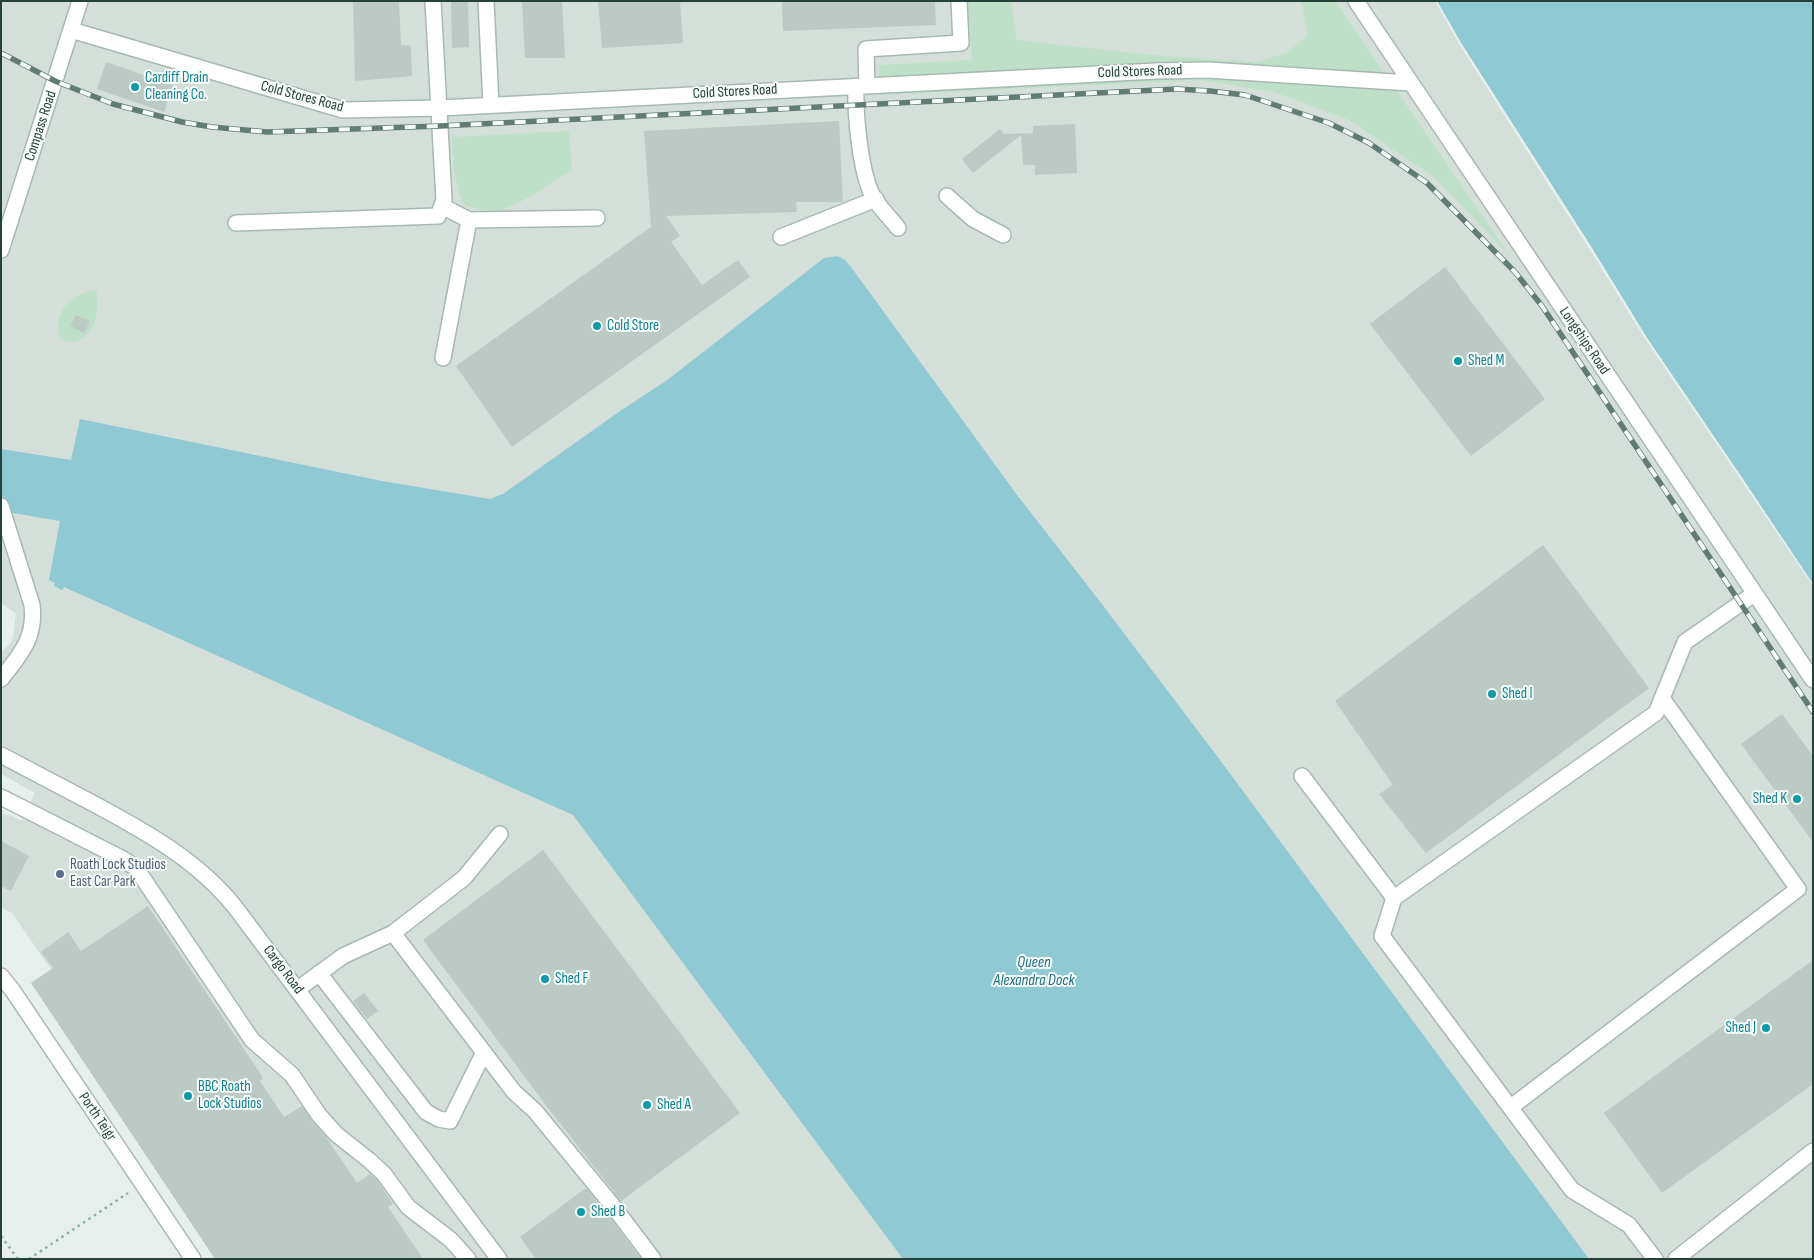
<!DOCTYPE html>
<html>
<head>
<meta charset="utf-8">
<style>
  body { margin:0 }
  #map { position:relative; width:1814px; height:1260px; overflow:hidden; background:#e6efeb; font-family:"Sofia Sans Condensed",sans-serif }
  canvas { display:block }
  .frame { position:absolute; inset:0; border:2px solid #24423a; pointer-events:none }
</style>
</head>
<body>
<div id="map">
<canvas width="1814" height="1260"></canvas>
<div class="frame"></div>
</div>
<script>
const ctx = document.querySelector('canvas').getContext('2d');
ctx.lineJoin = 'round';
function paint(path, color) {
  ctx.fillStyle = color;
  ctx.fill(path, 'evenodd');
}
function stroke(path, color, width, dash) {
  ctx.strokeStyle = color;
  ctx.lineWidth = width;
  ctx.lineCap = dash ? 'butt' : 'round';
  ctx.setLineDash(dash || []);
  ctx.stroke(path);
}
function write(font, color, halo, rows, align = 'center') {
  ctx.font = font + ' "Sofia Sans Condensed",sans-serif';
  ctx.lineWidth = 4;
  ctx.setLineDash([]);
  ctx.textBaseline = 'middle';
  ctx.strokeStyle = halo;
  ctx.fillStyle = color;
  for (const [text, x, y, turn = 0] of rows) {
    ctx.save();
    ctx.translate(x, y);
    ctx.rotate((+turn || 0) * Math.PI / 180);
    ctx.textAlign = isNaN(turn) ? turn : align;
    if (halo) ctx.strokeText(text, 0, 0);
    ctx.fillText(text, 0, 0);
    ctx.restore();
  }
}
paint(new Path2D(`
  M1,1H1437L1461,43L1647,338L1813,584V1259H215L52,971L12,913L1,907V814L10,815L21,821L35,793L1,774V652L9,645L13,638L16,614L1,603Z`), '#d4dfda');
paint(new Path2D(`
  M968,1H1011L1017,40L1152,55L1256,62L1286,53L1308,35L1301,1H1335L1510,256L1435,178L1349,120L1274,92L1200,80L879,95V65L972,60Z
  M569,131L572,170C551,183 514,211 490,211C480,211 472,208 463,204C454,182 453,161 452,137Z
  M90,291H97C97,299 98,308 96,316C92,333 76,352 59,337C59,331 57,322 59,317C64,303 76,294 90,291Z`), '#bfe0c8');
paint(new Path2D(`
  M1437,1H1813V584L1647,338L1590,245L1461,43Z
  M838,256L845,260L851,267L1017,495L1098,599L1220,760L1589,1259H903L573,815L64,587L62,590L54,586L55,583L49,580L60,521L1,511V449L71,460L80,419L382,481L490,499L503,494L623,409L666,381L824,258Z`), '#8ec9d4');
paint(new Path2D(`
  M1435,1H1437L1461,43L1590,245L1647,338L1743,479L1813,584V586L1645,339L1588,247L1459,44Z`), '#e6efeb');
paint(new Path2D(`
  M353,1H399L401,45L411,46L412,76L355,81Z
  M451,1H468L469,47L452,48Z
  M522,1H562L565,58H525Z
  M598,1H680L683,43L602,48Z
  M782,1H935L936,25L783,31Z
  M106,62L173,85L164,112L97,89Z
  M839,121L843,202H796L797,212L666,216L680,236L671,242L702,285L738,260L750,277L512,447L456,366L651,227L644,131Z
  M1075,124L1077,173L1035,175V165H1023L1021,135L973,173L962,159L1000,129L1004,134L1033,133V126Z
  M1445,267L1545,399L1471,456L1370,324Z
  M76,315L90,321L84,333L70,326Z
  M1543,545L1649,688L1426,853L1379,794L1393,785L1335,701Z
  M1782,714L1813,756V842L1741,744Z
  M1,841L29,856L11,891L1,886Z
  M543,850L740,1113L621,1201L545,1104L423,940Z
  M148,906L260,1073L263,1078L260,1081L284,1117L302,1106L312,1121L326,1137L357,1183L370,1174L377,1180L393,1204L388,1207L423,1259H215L31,983L53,968L41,952L68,932L81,951Z
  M1813,960V1084L1662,1193L1604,1113Z
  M364,993L378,1011L367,1019L353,1001Z
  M586,1188L606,1212L641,1259H536L520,1237Z`), '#bbcac4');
const minor = new Path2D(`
  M486,1L491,105
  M1356,1L1813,680
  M71,30L343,110L440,108L1156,71L1208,70L1410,83
  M856,86C855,114 860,165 870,190C875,204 889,216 898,228
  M867,86L866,49L961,43L959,1
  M947,196L973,219L1003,235
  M442,206L469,220L597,218
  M236,223L438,216L444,200L433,1
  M781,237L876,199
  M1,250L80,1
  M443,358L469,220
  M1,506L32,605C36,638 20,655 1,679
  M1,755C33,772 65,789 96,805C148,833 198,861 235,907L499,1259
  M1302,776L1394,898L1656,713L1685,642L1754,594
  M1,797L123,859L136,868L252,1040L292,1075L319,1115L336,1134L370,1161L384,1174L408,1207L451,1240L468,1259
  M1394,898L1382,936L1572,1190L1629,1225L1655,1259
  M393,933L514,1092L535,1111L613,1206L653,1259
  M319,973L426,1112L439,1119L450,1121L484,1052
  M1,976L13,991L193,1259
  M298,989L343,956L393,933L464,878L500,834
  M1511,1107L1798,889L1662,698
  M1676,1259L1813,1151`);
stroke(minor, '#a8b8b2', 18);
stroke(new Path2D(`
  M1,1236L18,1259
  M29,1259L128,1193`), '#86b3a5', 2.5, [2.5, 4]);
stroke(minor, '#fff', 15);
const rail = new Path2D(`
  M1,53L55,81L113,104L182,122L212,127L267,132L440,126L1177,89L1210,91L1245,95L1329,123L1369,143L1427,183L1515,272L1542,306L1813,712`);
stroke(rail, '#5f7d75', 5.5);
stroke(rail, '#f7fbf9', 4, [11]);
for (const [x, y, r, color] of [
  [135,87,5,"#0f9aa8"],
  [597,326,5,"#0f9aa8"],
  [1458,361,5,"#0f9aa8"],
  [1492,694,5,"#0f9aa8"],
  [1797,799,5,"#0f9aa8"],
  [60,874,5,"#5c6f8a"],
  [545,979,5,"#0f9aa8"],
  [1766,1028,5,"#0f9aa8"],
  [188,1096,5,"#0f9aa8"],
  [647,1105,5,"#0f9aa8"],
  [581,1212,5,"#0f9aa8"]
]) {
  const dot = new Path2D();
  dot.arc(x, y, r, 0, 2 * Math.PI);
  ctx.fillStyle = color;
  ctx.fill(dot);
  stroke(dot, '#f7fbf9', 2);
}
write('15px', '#24423a', '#f7fbf9', [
  ["Cold Stores Road",1140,72,-2],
  ["Cold Stores Road",735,92,-3],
  ["Cold Stores Road",302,97,15],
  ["Compass Road",41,126,-72],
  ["Longships Road",1584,341,56],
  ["Cargo Road",283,970,53],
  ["Porth Teigr",97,1117,56]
]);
write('15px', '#0d838f', '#f7fbf9', [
  ["Cardiff Drain",145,78],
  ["Cleaning Co.",145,95],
  ["Cold Store",607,326],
  ["Shed M",1468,361],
  ["Shed I",1502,694],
  ["Shed K",1787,799,"right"],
  ["Shed F",555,979],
  ["Shed J",1756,1028,"right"],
  ["BBC Roath",198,1087],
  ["Lock Studios",198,1104],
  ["Shed A",657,1105],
  ["Shed B",591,1212]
], 'left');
write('15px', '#4e5e75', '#f7fbf9', [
  ["Roath Lock Studios",70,865],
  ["East Car Park",70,882]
], 'left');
write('italic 16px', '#1c6f80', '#f7fbf9', [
  ["Queen",1034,963],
  ["Alexandra Dock",1034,981]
]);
</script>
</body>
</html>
